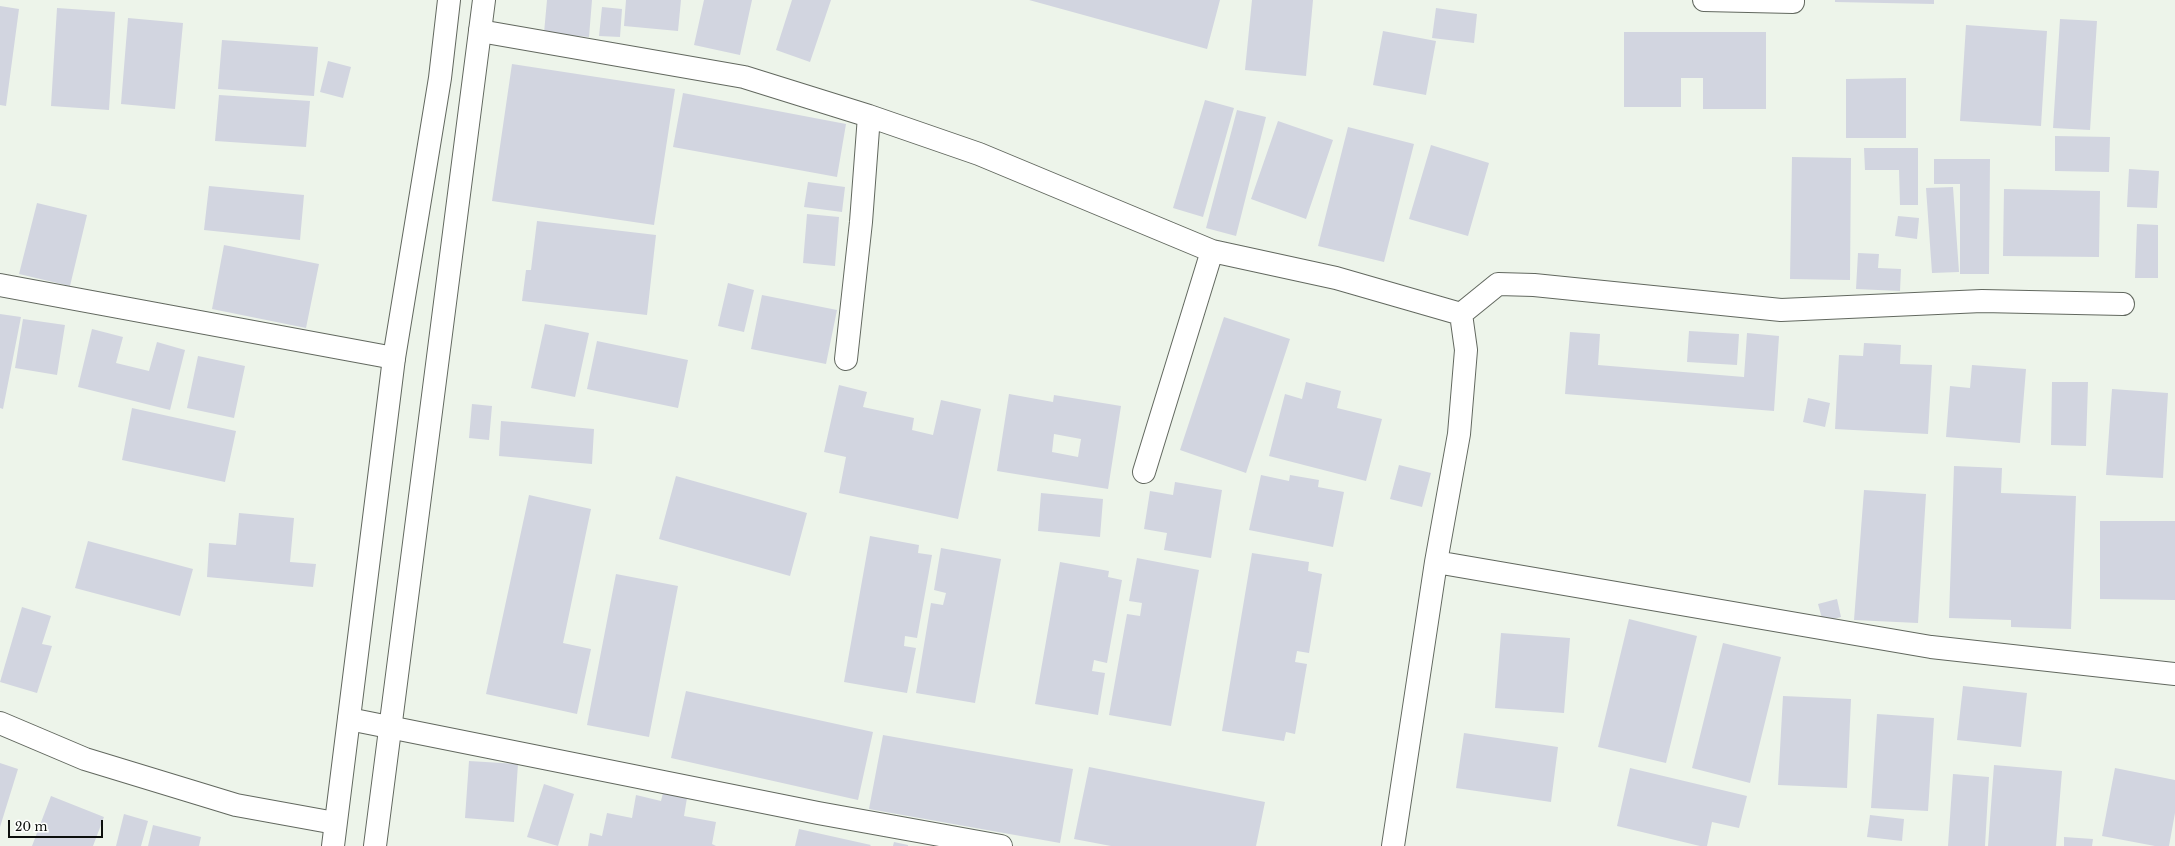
<!DOCTYPE html>
<html>
<head>
<meta charset="utf-8">
<style>
  body { margin:0 }
  #map { position:relative; width:2175px; height:846px; overflow:hidden; background:#edf4ea; font-family:"Libre Baskerville",serif }
  canvas { display:block }
  .scale { position:absolute; left:8px; top:820px; width:95px; height:18px; box-sizing:border-box; border:2px solid #0c0f0c; border-top:0; padding-left:5px; font-size:12px; line-height:14px; white-space:nowrap; color:#0c0f0c; -webkit-text-stroke:3px #fefffd; paint-order:stroke }
</style>
</head>
<body>
<div id="map">
<canvas width="2175" height="846"></canvas>
<div class="scale">20 m</div>
</div>
<script>
const ctx = document.querySelector('canvas').getContext('2d');
ctx.lineJoin = 'round';
function paint(path, color) {
  ctx.fillStyle = color;
  ctx.fill(path, 'evenodd');
}
function stroke(path, color, width, dash) {
  ctx.strokeStyle = color;
  ctx.lineWidth = width;
  ctx.lineCap = dash ? 'butt' : 'round';
  ctx.setLineDash(dash || []);
  ctx.stroke(path);
}
paint(new Path2D(`
  M547,0H592L589,37L544,33Z
  M626,0H681L678,31L624,26Z
  M704,0H752L740,55L694,45Z
  M792,0H831L810,62L776,50Z
  M1029,0H1220L1207,49Z
  M1252,0H1313L1306,76L1245,70Z
  M1835,0H1934V4L1835,2Z
  M0,6L19,9L6,106L0,105Z
  M602,7L622,9L620,37L599,36Z
  M57,8L115,12L109,110L51,106Z
  M1436,8L1477,14L1474,43L1432,38Z
  M128,18L183,23L175,109L121,104Z
  M2060,19L2097,21L2090,130L2053,128Z
  M1966,25L2047,31L2041,126L1960,121Z
  M1383,31L1436,41L1426,95L1373,85Z
  M1624,32H1766V109H1703V78H1681V107H1624Z
  M222,40L318,47L314,96L218,89Z
  M328,61L351,67L343,98L320,92Z
  M512,64L675,89L654,225L492,201Z
  M1906,78V138H1846V79Z
  M683,93L846,124L837,177L673,147Z
  M219,95L310,101L306,147L215,141Z
  M1205,100L1234,108L1203,217L1173,208Z
  M1237,110L1266,117L1236,236L1206,228Z
  M1278,121L1333,140L1306,219L1251,199Z
  M1348,127L1414,144L1384,262L1318,246Z
  M2055,136L2110,137L2109,172L2055,171Z
  M1431,145L1489,163L1468,236L1409,219Z
  M1864,148H1918V205H1900L1899,170H1865Z
  M1792,157L1851,158L1850,280L1790,279Z
  M1934,159H1990L1989,274H1960V184H1934Z
  M2129,169L2159,171L2157,208L2127,207Z
  M808,182L845,187L842,212L804,207Z
  M209,186L304,195L300,240L204,230Z
  M1953,187L1959,272L1932,273L1926,188Z
  M2004,189L2100,191L2099,257L2003,256Z
  M37,203L87,215L70,286L19,274Z
  M807,214L839,217L835,266L803,263Z
  M1898,216L1919,218L1917,239L1895,236Z
  M537,221L656,235L647,315L522,301L526,270H531Z
  M2137,224L2158,225V278H2135Z
  M224,245L319,264L306,328L212,309Z
  M1858,253L1879,254L1878,268L1901,269L1900,291L1856,289Z
  M728,283L754,290L744,332L718,326Z
  M762,295L837,310L826,364L751,349Z
  M0,314L21,317L3,409L0,408Z
  M1224,317L1290,339L1246,473L1180,450Z
  M23,319L65,325L57,375L15,368Z
  M545,324L589,333L575,397L531,388Z
  M92,329L123,337L116,363L149,371L157,342L185,350L170,410L78,387Z
  M1689,331L1739,334L1737,365L1687,362Z
  M1570,332L1600,334L1598,365L1744,377L1747,333L1779,336L1774,411L1565,394Z
  M597,341L688,360L678,408L587,389Z
  M1864,343L1901,345L1900,364L1932,365L1928,434L1835,429L1839,355L1863,356Z
  M198,356L245,366L234,418L187,408Z
  M1972,365L2026,369L2020,443L1946,437L1950,386L1970,388Z
  M1306,382L1341,391L1337,408L1382,419L1366,481L1269,456L1285,394L1302,399Z
  M2052,382H2088L2086,446L2051,445Z
  M839,385L867,392L863,407L914,418L912,430L933,435L941,400L981,409L958,519L839,493L846,457L824,452Z
  M2112,389L2168,393L2163,478L2106,475Z
  M1009,394L1053,402L1054,395L1121,406L1108,489L997,471ZM1054,434L1081,439L1078,457L1052,452Z
  M1808,398L1830,403L1825,427L1803,422Z
  M472,404L492,406L489,440L469,438Z
  M132,408L236,431L225,482L122,460Z
  M501,421L594,429L592,464L499,456Z
  M1399,465L1431,473L1422,507L1390,499Z
  M1954,466L2002,468L2001,493L2076,496L2071,629L2011,627V620L1949,618Z
  M1261,475L1289,481L1290,475L1319,480L1318,487L1344,492L1333,547L1249,530Z
  M676,476L807,513L790,576L659,539Z
  M1175,482L1222,490L1211,558L1164,550L1167,533L1144,529L1150,491L1173,495Z
  M1864,490L1926,494L1918,623L1854,620Z
  M1041,493L1103,499L1100,537L1038,531Z
  M529,495L591,509L563,643L591,649L577,714L486,694Z
  M239,513L294,518L290,562L316,564L313,587L207,577L209,543L236,545Z
  M2100,521H2175V600L2100,599Z
  M870,536L919,545L918,553L932,555L917,638L905,636L904,646L916,648L907,693L844,682Z
  M88,541L193,569L180,616L75,588Z
  M941,548L1001,559L975,703L916,693L931,603L943,605L946,593L934,590Z
  M1252,553L1309,562L1308,571L1322,574L1309,653L1297,651L1295,662L1307,664L1295,734L1286,732L1284,741L1222,731Z
  M1137,558L1199,570L1171,726L1109,715L1127,614L1140,616L1142,603L1129,601Z
  M1060,562L1109,571L1108,577L1122,580L1107,663L1094,660L1092,671L1105,673L1098,715L1035,704Z
  M616,574L678,586L649,737L587,725Z
  M1837,599L1841,617L1823,622L1818,604Z
  M22,607L51,616L42,644L52,646L37,693L0,682Z
  M1629,619L1697,636L1666,763L1598,747Z
  M1501,633L1570,638L1564,713L1495,708Z
  M1723,643L1781,657L1750,783L1692,768Z
  M1963,686L2027,693L2021,747L1957,740Z
  M686,691L873,732L858,800L671,758Z
  M1783,696L1851,699L1847,788L1778,785Z
  M1877,714L1934,718L1928,811L1871,808Z
  M1464,733L1558,747L1551,802L1456,788Z
  M883,735L1073,769L1060,843L869,809Z
  M469,761L518,764L514,822L465,818Z
  M0,763L18,769L0,827Z
  M1994,765L2062,771L2056,846H1988Z
  M1089,767L1265,802L1256,846H1111L1074,839Z
  M1630,768L1747,796L1739,828L1712,822L1707,846H1700L1617,826Z
  M2115,768L2175,780V813L2169,846H2155L2102,836Z
  M1953,774L1989,777L1985,846H1948Z
  M544,784L574,794L558,846L527,837Z
  M663,793L687,798L684,816L716,822L712,844L716,846H588L590,833L602,836L607,813L632,818L636,795L661,801Z
  M51,796L104,817L93,846H32Z
  M124,814L148,821L141,846H116Z
  M1870,815L1904,819L1902,841L1867,837Z
  M153,825L201,837L199,846H148Z
  M799,829L871,845L870,846H795Z
  M2064,837L2093,839L2092,846H2064Z
  M894,842L908,845V846H893Z`), '#d2d5e0');
const minor = new Path2D(`
  M1704,0L1793,2V0
  M480,31L744,77L869,116L979,154L1212,251L1336,278L1461,314
  M0,285L394,358
  M1461,314L1498,284L1534,285L1781,310L1982,301L2123,304
  M846,359L861,222L869,116
  M1144,472L1212,251
  M1436,562L1931,647L2175,674
  M349,719L818,813L1001,846
  M0,723L85,759L236,805L335,823
  M1393,846L1436,562L1459,434L1466,350L1461,314`);
const tertiary = new Path2D(`
  M333,846L394,358L440,78L449,0
  M375,846L484,0`);
stroke(minor, '#62685f', 24);
stroke(tertiary, '#62685f', 24);
stroke(minor, '#fff', 22);
stroke(tertiary, '#fff', 22);
</script>
</body>
</html>
